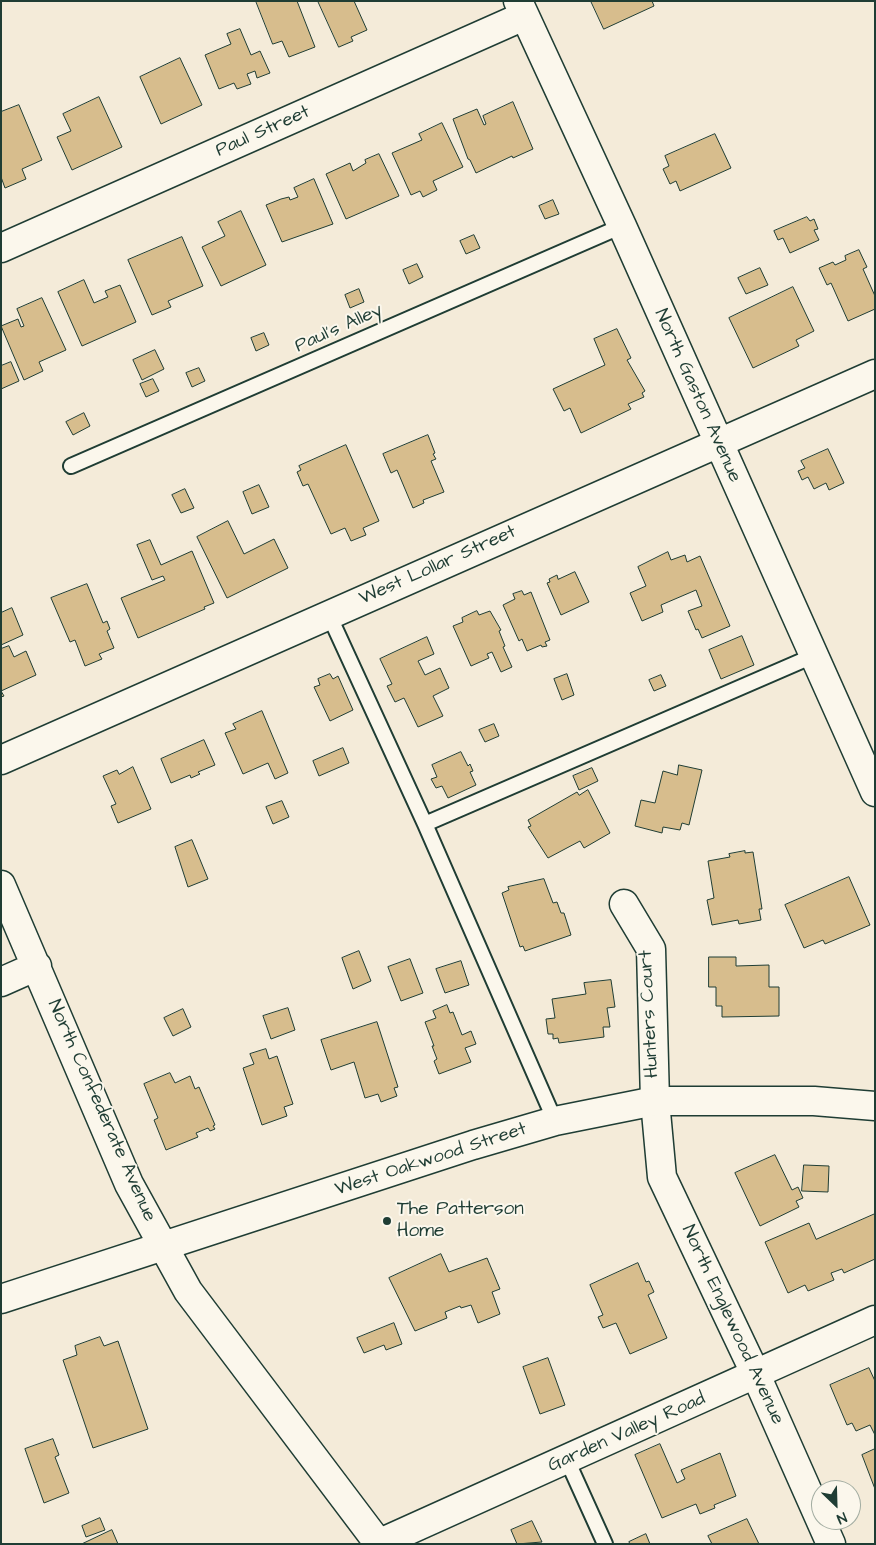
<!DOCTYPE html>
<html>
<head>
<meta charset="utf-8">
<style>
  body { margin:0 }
  #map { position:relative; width:876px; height:1545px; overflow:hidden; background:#f4ebd9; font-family:"Architects Daughter",sans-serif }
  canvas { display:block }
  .frame { position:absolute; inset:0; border:2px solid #1f3d34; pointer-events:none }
  .north { position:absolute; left:811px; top:1480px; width:50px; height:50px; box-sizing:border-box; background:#fbf7ec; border:1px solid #a3ada2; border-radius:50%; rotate:156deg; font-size:14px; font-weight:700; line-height:20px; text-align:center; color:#1f3d34 }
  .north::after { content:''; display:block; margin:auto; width:18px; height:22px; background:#1f3d34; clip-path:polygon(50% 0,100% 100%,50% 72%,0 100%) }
</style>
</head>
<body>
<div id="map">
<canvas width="876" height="1545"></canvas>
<div class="frame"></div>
<div class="north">N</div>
</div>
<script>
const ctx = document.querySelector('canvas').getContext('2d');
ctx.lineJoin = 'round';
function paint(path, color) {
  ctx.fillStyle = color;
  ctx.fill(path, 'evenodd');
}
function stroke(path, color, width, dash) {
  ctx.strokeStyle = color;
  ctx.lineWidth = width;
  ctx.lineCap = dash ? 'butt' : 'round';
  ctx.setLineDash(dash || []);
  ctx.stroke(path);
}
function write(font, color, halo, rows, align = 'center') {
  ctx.font = font + ' "Architects Daughter",sans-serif';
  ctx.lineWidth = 4;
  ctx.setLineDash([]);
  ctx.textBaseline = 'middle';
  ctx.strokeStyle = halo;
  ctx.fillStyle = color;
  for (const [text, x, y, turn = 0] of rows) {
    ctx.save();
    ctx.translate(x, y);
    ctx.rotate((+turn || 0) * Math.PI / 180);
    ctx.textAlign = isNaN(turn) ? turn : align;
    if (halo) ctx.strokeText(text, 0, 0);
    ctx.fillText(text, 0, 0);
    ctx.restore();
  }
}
const building = new Path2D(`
  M256,1H297L315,47L289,57L282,41L273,44Z
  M318,1H354L367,30L351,37L353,41L339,47Z
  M591,1H652L654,6L604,29Z
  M240,29L251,55L260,51L270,73L257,78L255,71L247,74L251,84L237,89L234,83L219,89L205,55L231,44L227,34Z
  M180,58L202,105L161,124L140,77Z
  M99,97L122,147L72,170L57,137L71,131L63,114Z
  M513,102L533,149L513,158L512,156L476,173L470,160L468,159L453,119L477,109L484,125L486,124L483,116Z
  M19,105L42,160L22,169L26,179L5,188L1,177V112Z
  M442,123L463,167L433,181L437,190L423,197L420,191L411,195L392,153L422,140L419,134Z
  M715,134L731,168L680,191L676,181L670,184L663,169L669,166L665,156Z
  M379,154L399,196L346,219L326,174L350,163L353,171L366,163L365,160Z
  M314,179L333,224L282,242L266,205L281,199L289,197L290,200L298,197L294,188Z
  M553,200L559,214L545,219L539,206Z
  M241,211L266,265L221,286L202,247L225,236L218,222Z
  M807,217L810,221L814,219L818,229L814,230L819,240L790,253L783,238L778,240L774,231Z
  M474,235L480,248L466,254L460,241Z
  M182,237L203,286L168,301L171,307L152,315L128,260Z
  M859,250L867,267L863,269L875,296V309L848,321L831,283L827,285L819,268L833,262L835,265L846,260L845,256Z
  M417,264L423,277L409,284L403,270Z
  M760,268L768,285L746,294L738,278Z
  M84,280L94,303L108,297L105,291L120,285L136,322L82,346L58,292Z
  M793,287L814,331L796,340L799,346L753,368L729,318Z
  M359,289L364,302L350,308L345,295Z
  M42,298L66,350L39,362L43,371L24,380L1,326L18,319L21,327L24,326L17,309Z
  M617,329L631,358L627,360L645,391L642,393L644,397L628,404L631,409L581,433L570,408L564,411L553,389L605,365L594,339Z
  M264,333L269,345L256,351L251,338Z
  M155,350L164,369L142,380L133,360Z
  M11,362L19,381L1,389V366Z
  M199,368L205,381L192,387L186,373Z
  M153,379L159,391L146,397L140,384Z
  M84,413L90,426L73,435L66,422Z
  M428,435L435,453L433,454L436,459L431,461L444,492L423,500L424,503L413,508L397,470L391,473L383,454Z
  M346,445L379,521L363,528L366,535L351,541L345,528L331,534L308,484L303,486L297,472L301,470L299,466Z
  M828,449L844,483L829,490L826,483L814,489L808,477L802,480L798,471L805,468L801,461Z
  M259,485L269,507L252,514L243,492Z
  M185,489L194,508L181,513L172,495Z
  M228,521L244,554L274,539L288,568L227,598L197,537Z
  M150,540L161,565L192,551L214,603L204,607L205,609L138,638L121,598L165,580L163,576L152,580L137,545Z
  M668,552L671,560L685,555L687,562L700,556L730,626L702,638L698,629L696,630L688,611L702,606L696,590L661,605L663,612L642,621L630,593L646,586L638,567Z
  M575,572L589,602L561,615L547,583L550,582L549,579L557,575L558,579Z
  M87,584L103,623L107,621L110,629L107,631L114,648L99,654L102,659L85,666L75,640L70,642L51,598Z
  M522,591L524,595L531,592L550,640L545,642L547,646L542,647L541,645L527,651L522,639L519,641L503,605L515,599L513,594Z
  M12,608L23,635L1,645V613Z
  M477,611L479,615L490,611L501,630L499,631L505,646L503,647L512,667L501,672L492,652L487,654L489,658L471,666L453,626L463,622L462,618Z
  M742,636L754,665L721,679L709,650Z
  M427,637L434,654L418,661L425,675L440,668L449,688L433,696L443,716L418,727L404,698L395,702L387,686L392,684L380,659Z
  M9,646L14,657L26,651L36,675L1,691L4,696L1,697V649Z
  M330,674L333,679L338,676L353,710L330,721L314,687L320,685L318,679Z
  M567,674L574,695L562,700L554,679Z
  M661,675L666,686L654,691L649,680Z
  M262,711L288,773L275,779L268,763L243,774L225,733L236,729L233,724Z
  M494,724L499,736L485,742L479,730Z
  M204,740L215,765L198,772L200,774L191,778L190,775L171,783L161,759Z
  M343,748L349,763L319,776L313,761Z
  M461,752L468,766L470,764L473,771L470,772L476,785L448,798L442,786L436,788L431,779L437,777L432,765Z
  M679,765L702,770L689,825L682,823L680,830L663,827L662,833L635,826L641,800L655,803L663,771L677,775Z
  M133,767L151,809L118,823L111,806L116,804L103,776L117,770L119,774Z
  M592,768L598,781L579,790L573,776Z
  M588,790L610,833L584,848L580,841L548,858L528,827L531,826L528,820L577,792L579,795Z
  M282,801L289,817L273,824L266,807Z
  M192,840L208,879L188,887L175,847Z
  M745,851V853L753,852L762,909H759L761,920L739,924L738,920L712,925L707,900L714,898L708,861L730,857L729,854Z
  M849,877L870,925L825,944L823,940L804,948L785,905Z
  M544,879L553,903L557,902L561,913H564L571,935L525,951L523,946L520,947L502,893L509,890L508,887Z
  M359,951L371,981L353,989L342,958Z
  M709,957H736V966L769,965V987H779V1016L722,1017V1006H716V987H709Z
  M410,959L423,993L401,1001L388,967Z
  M461,961L469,985L445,993L436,969Z
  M611,980L615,1007L607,1008L610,1027H603L604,1037L559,1043L558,1038L553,1039V1034H548L546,1019L555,1018L552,999L586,994L584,983Z
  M447,1005L450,1013L453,1012L462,1035L471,1031L476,1044L465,1048L471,1062L439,1074L434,1061L437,1059L432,1046H434L425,1022L436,1018L433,1011Z
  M288,1008L295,1030L271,1039L263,1016Z
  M183,1009L191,1027L173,1036L164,1018Z
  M377,1022L398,1087L394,1088L397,1096L381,1102L378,1094L365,1098L354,1062L331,1070L321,1040Z
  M266,1049L269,1059L277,1056L293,1104L284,1107L287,1116L262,1125L243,1068L254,1064L250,1054Z
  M170,1073L175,1083L190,1076L195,1089L199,1087L215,1125L213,1126L215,1129L210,1131L208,1128L196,1133L198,1137L166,1150L154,1120L158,1118L144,1084Z
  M775,1155L792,1190L798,1187L803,1198L796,1201L799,1207L760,1226L735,1173Z
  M804,1165L829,1166L828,1192L802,1191Z
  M875,1214V1259L844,1273L842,1269L831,1273L834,1280L808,1291L805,1285L788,1293L765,1242L809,1223L816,1239Z
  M441,1254L449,1272L487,1258L500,1289L492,1292L500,1314L478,1323L471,1305L461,1308L460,1306L445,1312L447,1318L415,1331L389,1278Z
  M638,1263L646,1282L649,1281L654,1292L648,1295L667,1338L630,1354L616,1323L603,1328L598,1317L603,1315L590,1285Z
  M394,1323L402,1344L386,1350L384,1345L364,1353L357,1338Z
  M100,1337L104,1346L118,1341L148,1429L93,1448L63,1360L77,1355L75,1346Z
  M548,1358L565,1405L540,1414L523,1367Z
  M869,1368L875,1381V1435L870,1425L856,1431L852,1423L847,1425L830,1385Z
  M53,1439L59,1455L55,1457L69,1493L44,1503L25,1449Z
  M660,1444L677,1483L685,1479L681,1470L720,1453L736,1496L714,1505L715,1508L700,1514L696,1504L662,1518L635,1455Z
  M875,1449V1489L862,1455Z
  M100,1518L105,1530L86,1537L82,1526Z
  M747,1519L759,1544H712L708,1536Z
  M532,1521L542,1542L517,1544L511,1530Z
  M112,1530L118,1544H82Z
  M646,1534L650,1544H630L629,1542Z`);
paint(building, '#d7bd8d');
stroke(building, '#1f3d34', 1);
const lane = new Path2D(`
  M71,466L622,226
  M329,615L425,824L555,1121
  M425,824L813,656
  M567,1460L605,1544`);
const street = new Path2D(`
  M518,1L622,226L875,792
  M1,248L524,16
  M1,760L875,374
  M1,885L129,1184L188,1291L379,1544
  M624,904L651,949L655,1101L662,1177L756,1375L831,1544
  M1,982L37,966
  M378,1544L875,1320`);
const secondary = new Path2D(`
  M1,1299L473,1145L555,1121L655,1101H814L875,1106`);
stroke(lane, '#1f3d34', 18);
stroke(street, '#1f3d34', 31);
stroke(secondary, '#1f3d34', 31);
stroke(lane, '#fbf7ec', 14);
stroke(street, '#fbf7ec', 28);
stroke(secondary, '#fbf7ec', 28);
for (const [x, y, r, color] of [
  [387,1221,5,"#1f3d34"]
]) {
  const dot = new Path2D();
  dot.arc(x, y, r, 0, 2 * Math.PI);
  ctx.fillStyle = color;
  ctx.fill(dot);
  stroke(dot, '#fbf7ec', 2);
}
write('19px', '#1f3d34', '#fbf7ec', [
  ["Paul Street",263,132,-24],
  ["Paul's Alley",339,329,-24],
  ["North Gaston Avenue",697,396,66],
  ["West Lollar Street",438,566,-24],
  ["Hunters Court",650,1014,-93],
  ["North Confederate Avenue",101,1111,66],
  ["West Oakwood Street",431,1160,-18],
  ["North Englewood Avenue",732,1325,65],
  ["Garden Valley Road",627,1433,-24]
]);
write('19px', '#1f3d34', '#fbf7ec', [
  ["The Patterson",397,1210],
  ["Home",397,1232]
], 'left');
</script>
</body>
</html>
